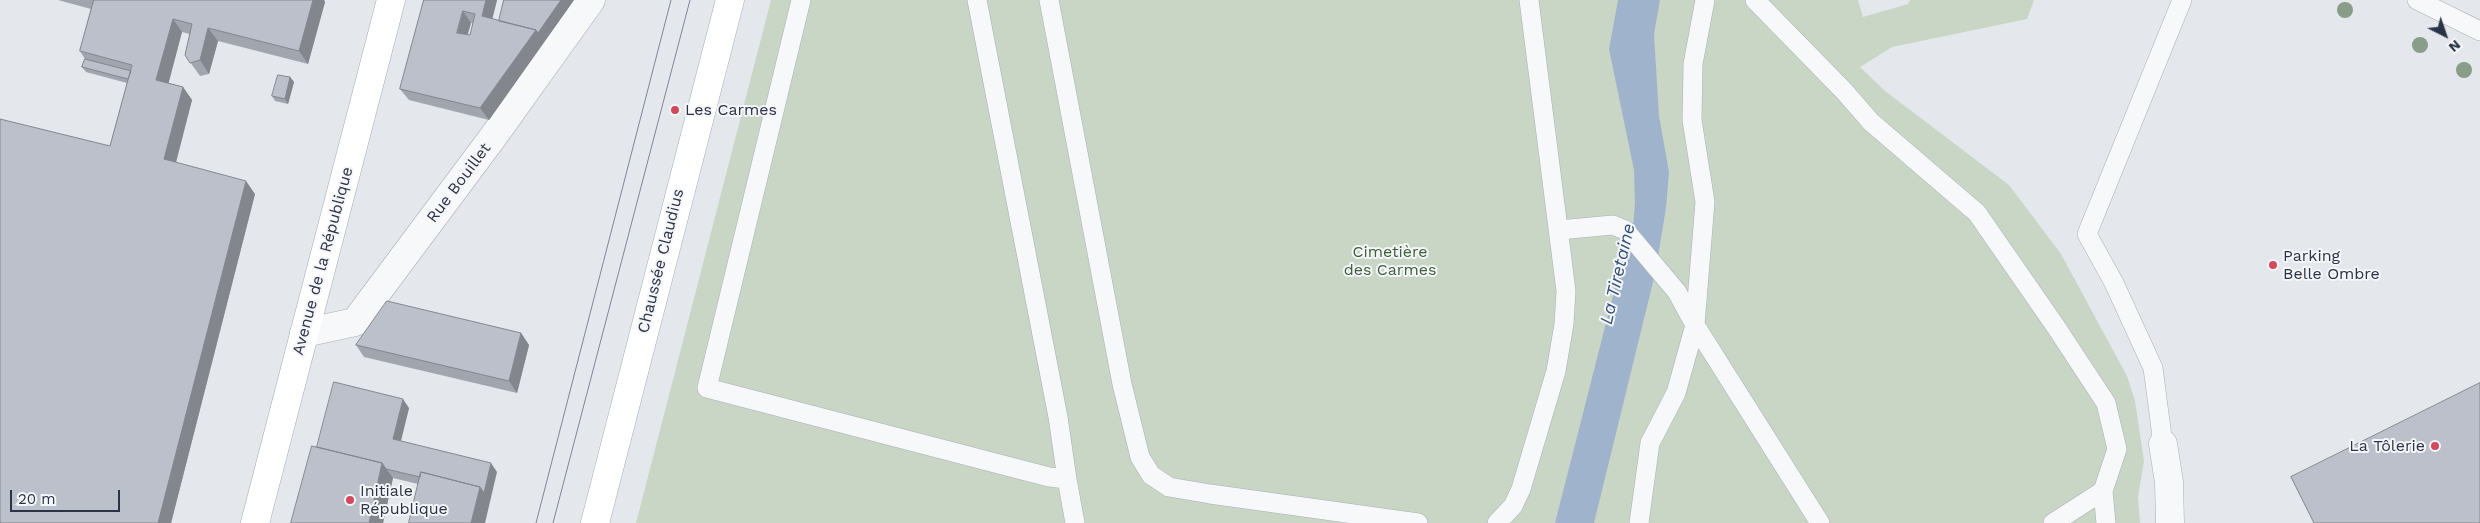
<!DOCTYPE html>
<html>
<head>
<meta charset="utf-8">
<style>
  body { margin:0 }
  #map { position:relative; width:2480px; height:523px; overflow:hidden; background:#e4e7ec; font-family:"Work Sans",sans-serif }
  canvas { display:block }
  .north { position:absolute; left:2420px; top:10px; width:50px; height:50px; -webkit-text-stroke:4px #f4f6f9; paint-order:stroke; rotate:139deg; font-size:14px; font-weight:700; line-height:20px; text-align:center; color:#2b3445 }
  .north::after { content:''; display:block; margin:auto; width:18px; height:22px; background:#2b3445; clip-path:polygon(50% 0,100% 100%,50% 72%,0 100%) }
  .scale { position:absolute; left:10px; top:490px; width:110px; height:22px; box-sizing:border-box; border:2px solid #2b3445; border-top:0; padding-left:6px; font-size:15px; line-height:18px; white-space:nowrap; color:#2b3445; -webkit-text-stroke:4px #f4f6f9; paint-order:stroke }
</style>
</head>
<body>
<div id="map">
<canvas width="2480" height="523"></canvas>
<div class="north">N</div>
<div class="scale">20 m</div>
</div>
<script>
const ctx = document.querySelector('canvas').getContext('2d');
ctx.lineJoin = 'round';
function paint(path, color) {
  ctx.fillStyle = color;
  ctx.fill(path, 'evenodd');
}
function stroke(path, color, width, dash) {
  ctx.strokeStyle = color;
  ctx.lineWidth = width;
  ctx.lineCap = dash ? 'butt' : 'round';
  ctx.setLineDash(dash || []);
  ctx.stroke(path);
}
function write(font, color, halo, rows, align = 'center') {
  ctx.font = font + ' "Work Sans",sans-serif';
  ctx.lineWidth = 4;
  ctx.setLineDash([]);
  ctx.textBaseline = 'middle';
  ctx.strokeStyle = halo;
  ctx.fillStyle = color;
  for (const [text, x, y, turn = 0] of rows) {
    ctx.save();
    ctx.translate(x, y);
    ctx.rotate((+turn || 0) * Math.PI / 180);
    ctx.textAlign = isNaN(turn) ? turn : align;
    if (halo) ctx.strokeText(text, 0, 0);
    ctx.fillText(text, 0, 0);
    ctx.restore();
  }
}
paint(new Path2D(`
  M771,0H1858L1863,17L1908,4L1910,0H2034L2027,19L1892,47L1860,67L1885,91L2009,185L2061,254L2127,376L2135,401L2144,461L2138,497L2140,523H636Z`), '#c9d6c5');
paint(new Path2D(`
  M1618,0H1660L1654,34L1659,116L1669,172L1666,208L1655,274L1594,523H1555L1620,268L1633,227L1635,203L1634,170L1609,49Z`), '#9fb4cc');
const service = new Path2D(`
  M801,0L707,388L1049,477L1067,479L1075,523
  M977,0L1058,417L1067,479
  M1049,0L1122,384L1140,457L1151,475L1169,487L1210,494L1418,523
  M1755,0L1844,91L1871,122L1977,213L2056,327L2106,403L2117,449L2103,491L2106,523
  M2417,0L2480,31
  M1559,230L1613,225L1625,230L1677,292L1695,325L1820,523
  M2163,444L2153,368L2114,283L2087,234L2182,0
  M1497,523L1513,506L1521,489L1556,371L1564,324L1566,291L1529,0
  M1639,523L1650,443L1676,393L1695,325L1705,202L1692,120L1693,64L1705,0
  M2053,523L2103,491`);
const minor = new Path2D(`
  M304,333L355,322L493,137L591,0
  M2163,444L2169,482L2170,523`);
const primary = new Path2D(`
  M255,523L391,0
  M595,523L730,0`);
stroke(service, '#a9aeb7', 20);
stroke(minor, '#a9aeb7', 29);
stroke(primary, '#a3abb8', 29);
stroke(service, '#f7f8fa', 19);
stroke(minor, '#f7f8fa', 28);
stroke(primary, '#fff', 28);
stroke(new Path2D(`
  M536,523L671,0
  M553,523L690,0`), '#7d8696', 1);
ctx.fillStyle = '#899d89';
for (const [x, y] of [
  [2345,10],
  [2420,45],
  [2464,70]
]) {
  ctx.beginPath();
  ctx.arc(x, y, 8, 0, 2 * Math.PI);
  ctx.fill();
}
paint(new Path2D(`
  M58,0H324L325,2L308,64L218,41L209,74L200,76L185,55L190,34L182,32L168,83L183,87L192,100L176,163L255,194L171,523H0L110,146L127,83L86,72L82,67L85,59L80,51L91,9Z
  M424,0H497L492,19L499,21L504,0H574L489,120L409,100L400,89ZM471,23H473L470,35H467Z
  M290,77L294,82L288,104L275,101L272,96Z
  M521,333L529,345L517,393L364,357L356,345Z
  M409,408L401,441L497,472L418,484L393,478L383,523H291L317,447Z`), '#a1a5ae');
paint(new Path2D(`
  M313,0H324L325,2L308,64L299,51Z
  M486,0H497L490,28L482,16Z
  M561,0H574L489,120L480,108L536,30Z
  M463,11L471,23L465,44L457,33Z
  M173,19L182,32L166,93L156,80Z
  M208,28L218,41L209,74L200,60Z
  M290,77L294,82L288,104L285,99Z
  M183,87L192,100L173,173L164,159Z
  M246,181L255,194L171,523H158Z
  M521,333L529,345L517,393L509,381Z
  M403,399L409,408L399,448L393,439Z
  M382,463L393,478L383,523H369Z
  M491,463L497,472L485,523H471L480,487Z`), '#83868d');
const building = new Path2D(`
  M94,0H313L299,51L208,28L200,60L190,63L185,55L192,24L173,19L156,80L183,87L164,159L246,181L158,523H0V119L110,146L132,65L80,51Z
  M424,0H486L482,16L536,30L480,108L400,89ZM463,11L475,14L470,35L457,33Z
  M504,0H561L538,33L536,30L499,21Z
  M85,59L131,71L128,79L82,67Z
  M278,75L290,77L285,99L272,96Z
  M387,301L521,333L509,381L356,345Z
  M334,382L403,399L393,439L491,463L484,493L480,487L421,472L420,477L386,469L382,463L317,447Z
  M2480,383V523H2314L2291,477Z
  M312,446L382,463L369,523H291Z
  M421,472L480,487L471,523H409Z`);
paint(building, '#bbc0ca');
stroke(building, '#83868d', 1);
for (const [x, y, r, color] of [
  [675,110,5,"#d1495b"],
  [2273,265,5,"#d1495b"],
  [2435,446,5,"#d1495b"],
  [350,500,5,"#d1495b"]
]) {
  const dot = new Path2D();
  dot.arc(x, y, r, 0, 2 * Math.PI);
  ctx.fillStyle = color;
  ctx.fill(dot);
  stroke(dot, '#f4f6f9', 2);
}
write('16px', '#2b3445', '#f4f6f9', [
  ["Les Carmes",685,110],
  ["Parking",2283,256],
  ["Belle Ombre",2283,274],
  ["La Tôlerie",2425,446,"right"],
  ["Initiale",360,491],
  ["République",360,509]
], 'left');
write('16px', '#2b3445', '#f4f6f9', [
  ["Rue Bouillet",459,183,-53],
  ["Avenue de la République",323,261,-75],
  ["Chaussée Claudius",661,261,-76]
]);
write('16px', '#3f6138', '#f4f6f9', [
  ["Cimetière",1390,252],
  ["des Carmes",1390,270]
]);
write('italic 18px', '#34527a', '#f4f6f9', [
  ["La Tiretaine",1618,274,-77]
]);
</script>
</body>
</html>
